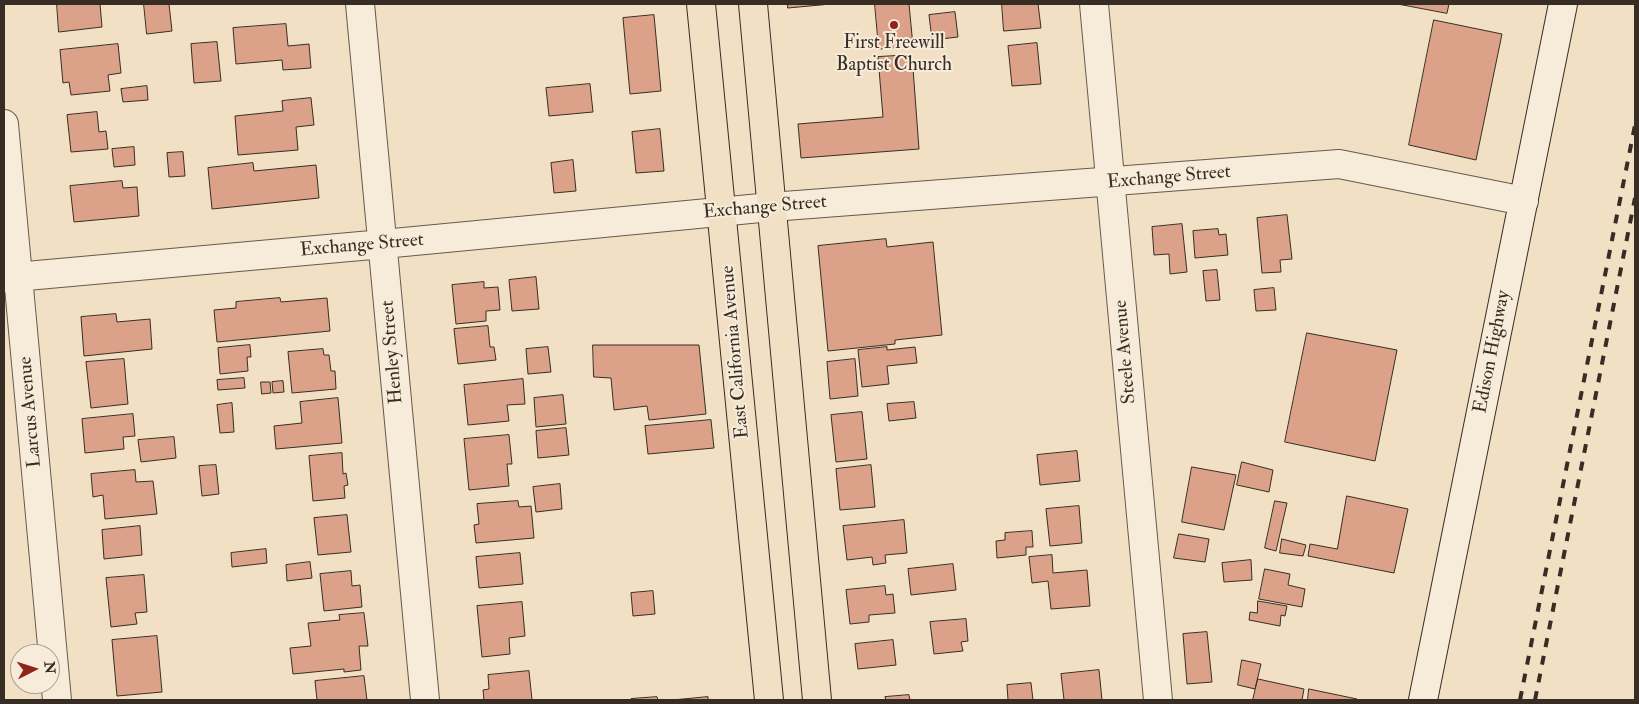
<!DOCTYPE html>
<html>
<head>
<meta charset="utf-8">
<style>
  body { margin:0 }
  #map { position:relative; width:1639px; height:704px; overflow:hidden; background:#f2e0c5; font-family:"IM FELL Double Pica",serif }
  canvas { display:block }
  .frame { position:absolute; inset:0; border:5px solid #382d25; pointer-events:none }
  .north { position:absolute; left:10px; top:644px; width:50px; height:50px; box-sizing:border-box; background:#f7ebd9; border:1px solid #ab9f91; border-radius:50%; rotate:85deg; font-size:14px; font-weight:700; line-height:20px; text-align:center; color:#382d25 }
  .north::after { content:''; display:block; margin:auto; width:18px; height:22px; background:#8f2418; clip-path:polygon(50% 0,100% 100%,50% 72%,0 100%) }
</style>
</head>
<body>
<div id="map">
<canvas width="1639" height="704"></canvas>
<div class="frame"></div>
<div class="north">N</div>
</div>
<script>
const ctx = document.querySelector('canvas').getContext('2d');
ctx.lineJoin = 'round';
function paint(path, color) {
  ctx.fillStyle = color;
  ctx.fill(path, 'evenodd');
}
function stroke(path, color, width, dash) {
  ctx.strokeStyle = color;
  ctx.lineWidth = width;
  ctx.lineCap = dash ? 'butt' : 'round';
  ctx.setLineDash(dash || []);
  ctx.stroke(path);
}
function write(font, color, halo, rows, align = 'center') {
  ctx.font = font + ' "IM FELL Double Pica",serif';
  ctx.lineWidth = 4;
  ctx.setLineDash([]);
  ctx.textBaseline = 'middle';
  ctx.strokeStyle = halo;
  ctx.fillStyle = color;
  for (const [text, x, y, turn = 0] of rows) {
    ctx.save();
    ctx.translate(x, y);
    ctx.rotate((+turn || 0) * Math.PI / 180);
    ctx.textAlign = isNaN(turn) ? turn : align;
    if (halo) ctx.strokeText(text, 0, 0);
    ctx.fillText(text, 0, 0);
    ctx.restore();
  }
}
const building = new Path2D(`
  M57,4H100L102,27L59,32Z
  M144,4H169L172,31L147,34Z
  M788,4H831L788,8Z
  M875,4H909L913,46L879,49Z
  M1002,4H1038L1041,28L1004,31Z
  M1398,4H1449L1447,13Z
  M955,12L958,37L932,40L929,15Z
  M654,15L661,91L630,94L623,18Z
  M1434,20L1502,34L1476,160L1409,145Z
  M286,24L288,46L309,44L311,68L283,70L282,60L236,64L233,28Z
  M217,42L221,81L194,83L191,44Z
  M1037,43L1041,84L1012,86L1008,46Z
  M118,44L121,73L108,75L110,91L71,95L69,82L63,83L60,50Z
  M912,55L919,149L801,158L798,124L883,117L878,57Z
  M590,84L593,112L549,116L546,88Z
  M147,86L148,100L123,102L121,89Z
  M311,98L314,125L296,127L298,150L238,155L235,116L283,111L282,101Z
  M97,112L99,132L106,131L108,149L71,152L67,115Z
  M660,129L664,171L636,173L632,132Z
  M134,147L135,165L114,167L112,149Z
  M183,152L185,176L169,177L167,153Z
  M573,160L576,191L554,193L551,163Z
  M253,163L254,171L316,165L319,198L212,209L208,168Z
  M122,181L123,188L137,187L139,216L74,222L70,186Z
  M1287,215L1292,259L1280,260L1281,272L1262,273L1257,218Z
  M1182,224L1187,272L1170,274L1169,254L1154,255L1152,227Z
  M1218,229L1219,235L1226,234L1228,255L1195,258L1193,231Z
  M886,239L887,247L933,242L942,335L895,340V344L828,351L818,246Z
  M1217,270L1220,300L1206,301L1203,271Z
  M536,277L539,309L512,311L509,280Z
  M484,282V288L498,287L500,310L486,311V321L456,324L452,285Z
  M1274,288L1276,310L1256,311L1254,290Z
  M280,298L281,302L327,298L330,331L217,342L214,310L236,308V302Z
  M116,314L117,322L150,319L152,349L84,356L81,317Z
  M488,326L490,347H494L496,360L458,364L454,329Z
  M1307,333L1397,350L1375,461L1285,442Z
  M250,345L251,357H247L248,371L220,374L218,348Z
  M593,345H699L706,414L649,420L647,406L614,410L611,378L594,377Z
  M548,347L551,372L528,374L526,349Z
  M887,347V350L915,347L917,363L887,366L889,384L862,387L858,350Z
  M323,349L324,355H329L331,371H335L336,389L292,393L288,352Z
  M124,359L128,404L91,408L86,362Z
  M855,359L858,396L830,399L827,362Z
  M244,378L245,388L218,390L217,380Z
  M523,379L525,404L507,405L509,421L468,425L464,385Z
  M283,381L284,392L273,393L272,382Z
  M261,382H270L271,393L262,394Z
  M563,395L566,424L536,427L534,398Z
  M338,398L342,443L276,449L274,426L302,423L300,402Z
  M914,402L916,418L889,421L887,404Z
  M232,403L234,432L220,433L217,405Z
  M862,412L867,459L836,462L831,415Z
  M133,414L135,436L123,437L124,449L85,453L82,419Z
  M711,420L714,448L648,454L645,426Z
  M566,428L569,455L538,458L536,431Z
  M509,435L512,464H507L509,486L469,490L464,439Z
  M174,437L176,458L141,462L138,440Z
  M1077,451L1080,481L1040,485L1037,455Z
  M342,453L343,474L346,473L348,485L344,486L345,498L313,501L309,456Z
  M1242,462L1273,470L1269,492L1237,485Z
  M216,465L219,494L202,496L199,466Z
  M871,465L875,507L840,510L836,469Z
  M1192,467L1236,475L1224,530L1182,522Z
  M135,470L136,482L153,481L157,514L105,519L103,495L93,497L91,474Z
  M560,484L562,509L536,512L533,487Z
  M1347,496L1408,509L1394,573L1308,556L1310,544L1337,549Z
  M518,501L519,507L531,506L534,538L476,543L474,525L479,524L477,504Z
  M1275,501L1287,503L1276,551L1265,548Z
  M1079,506L1082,543L1050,546L1046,509Z
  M347,515L351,552L318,555L314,518Z
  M904,520L907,553L885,555L886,563L873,565L872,557L847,560L843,526Z
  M140,526L142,555L104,559L102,530Z
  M1032,531L1033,547H1026V555L997,558L996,541L1005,540V533Z
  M1179,534L1209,539L1205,562L1174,558Z
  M1282,539L1306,545L1303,556L1280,553Z
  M266,549L267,563L232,567L231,553Z
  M520,553L523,584L479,588L476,557Z
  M1052,555L1053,573L1087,570L1090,606L1051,609L1048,581L1032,583L1029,557Z
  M1251,560L1252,580L1224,582L1222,563Z
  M310,562L312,578L287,581L286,565Z
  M953,564L956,590L911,595L908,569Z
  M1265,569L1290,574L1288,585L1305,589L1302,607L1259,599Z
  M351,571L352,586L360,585L362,607L324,611L320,574Z
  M144,575L147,612L135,613L137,624L111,627L106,578Z
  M885,586L886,595L893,594L895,613L869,615V622L850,624L846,590Z
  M653,591L655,614L633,616L631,593Z
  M1258,601L1287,606L1285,616L1281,615L1280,626L1249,620L1250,612L1257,613Z
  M522,602L525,636L509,638L510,654L482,657L477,606Z
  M364,613L368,646H359L361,670L344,672V669L293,674L290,648L311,646L308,623L340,620L339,615Z
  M966,619L968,641L961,642L963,651L934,654L930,622Z
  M1207,632L1212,682L1187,684L1183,634Z
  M157,636L162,692L117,696L112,640Z
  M893,640L896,665L858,669L855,644Z
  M1242,660L1261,664L1255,689L1238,685Z
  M1099,670L1102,700H1064L1061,674Z
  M529,671L532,700H484L483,690L489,689L488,675Z
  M364,676L367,700H317L315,681Z
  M1258,679L1304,689L1302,700H1253Z
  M1031,683L1033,700H1008L1007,685Z
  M1309,689L1357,699V700H1308Z
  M909,695L910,700H886L885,697Z
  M657,697L658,700H631V699Z
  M708,697V700H673Z`);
paint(building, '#dba189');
stroke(building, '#382d25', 1);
const minor = new Path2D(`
  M360,4L425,700
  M1094,4L1158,700
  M4,124L57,700
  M4,278L383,244L771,207L1339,164L1524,201`);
const secondary = new Path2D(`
  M1423,700L1563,4`);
const primary = new Path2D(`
  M701,4L769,700
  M753,4L817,700`);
stroke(minor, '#665a4d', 30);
stroke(secondary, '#382d25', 30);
stroke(primary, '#382d25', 30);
stroke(minor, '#f7ebd9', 28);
stroke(secondary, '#f7ebd9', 28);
stroke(primary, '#f2e0c5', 28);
stroke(new Path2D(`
  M1520,700L1635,125
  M1535,700L1635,198`), '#382d25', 4, [9, 9]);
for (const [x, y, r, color] of [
  [894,25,5,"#8f2418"]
]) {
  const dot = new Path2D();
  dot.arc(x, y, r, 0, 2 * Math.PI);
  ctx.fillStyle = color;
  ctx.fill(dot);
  stroke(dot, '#f7ebd9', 2);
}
write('19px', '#382d25', '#f7ebd9', [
  ["First Freewill",894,44],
  ["Baptist Church",894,66]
]);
write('19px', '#382d25', '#f7ebd9', [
  ["Exchange Street",1169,178,-5],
  ["Exchange Street",765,208,-5],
  ["Exchange Street",362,246,-5],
  ["Henley Street",393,352,-95],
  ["East California Avenue",736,352,-95],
  ["Steele Avenue",1126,352,-95],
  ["Edison Highway",1493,352,-79],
  ["Larcus Avenue",31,412,-95]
]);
</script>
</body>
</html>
